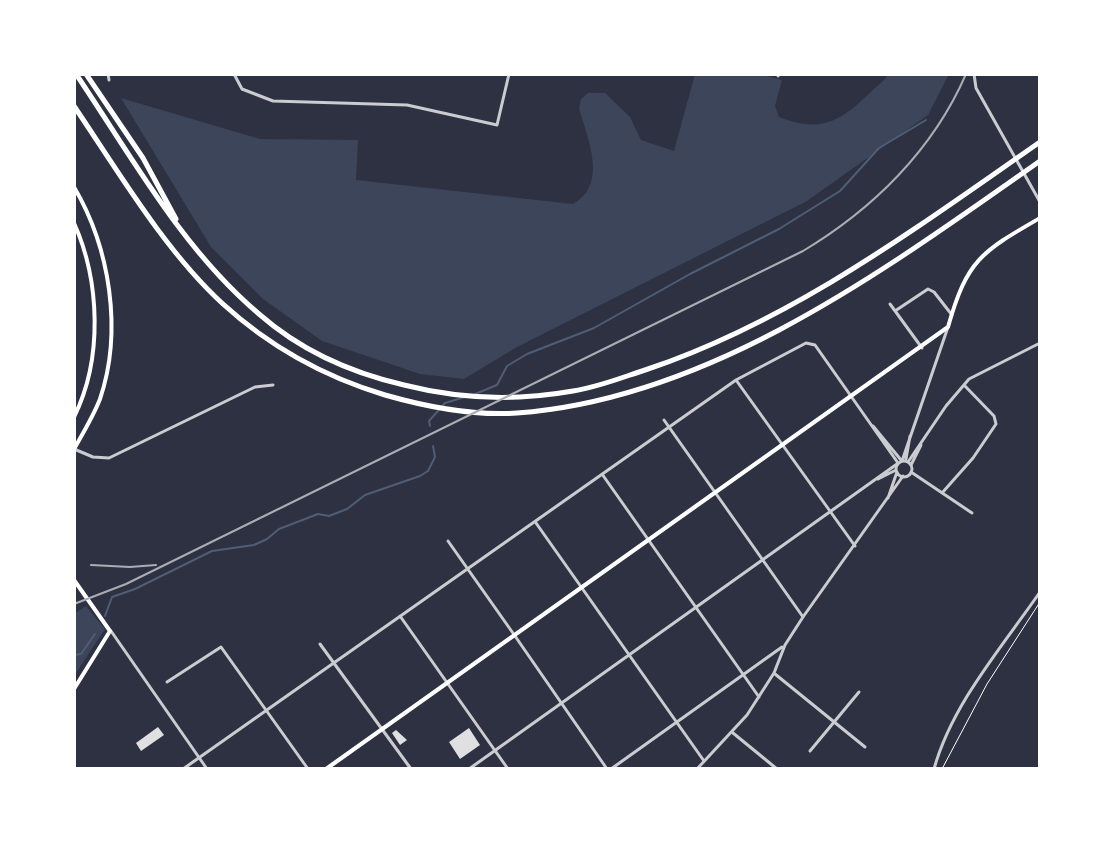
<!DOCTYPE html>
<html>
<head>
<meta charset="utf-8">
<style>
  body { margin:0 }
  #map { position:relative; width:1114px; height:843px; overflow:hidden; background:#2d3142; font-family:Rubik,sans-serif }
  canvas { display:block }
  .frame { position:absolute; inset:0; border:76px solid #fff; pointer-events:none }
</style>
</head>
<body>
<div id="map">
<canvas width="1114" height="843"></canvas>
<div class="frame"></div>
</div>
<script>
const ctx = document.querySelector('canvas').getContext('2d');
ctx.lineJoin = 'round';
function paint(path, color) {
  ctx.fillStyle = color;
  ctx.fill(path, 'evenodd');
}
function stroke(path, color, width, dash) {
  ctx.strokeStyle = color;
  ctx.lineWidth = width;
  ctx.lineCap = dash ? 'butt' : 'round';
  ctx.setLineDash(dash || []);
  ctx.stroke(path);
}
paint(new Path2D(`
  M695,74H760L782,80L775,106L779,117C832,138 849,111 886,78L887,74H949L928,115L807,201L517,347L464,379L420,374L322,341L263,299L211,247L121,98L260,139L358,140L356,180L573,204C609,184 587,138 579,108L581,99L588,93H605L630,117L641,140L674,151Z
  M86,606L105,629L74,676V614Z`), '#3c4559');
stroke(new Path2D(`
  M475,394L497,385L507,366L527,354L594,328L690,274L779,229L840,191L879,148L926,120
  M430,426L429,421L445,403L465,397
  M105,616L112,597L135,589L212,551L254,545L267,539L279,529L318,514L329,516L347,509L365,495L420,476L428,471L435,457L433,446
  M74,655L81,654L95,634`), '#4f5d75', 2);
paint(new Path2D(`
  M158,727L164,735L141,751L136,743Z
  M469,728L480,745L460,759L449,742Z
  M396,730L407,740L400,745L392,733Z`), '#e0e0e3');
stroke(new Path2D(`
  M942,769L987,684L1040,602`), '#fff', 1);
stroke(new Path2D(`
  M108,74L109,80
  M234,74L242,89L273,101L407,105L497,125L509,74
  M778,76L779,74
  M890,304L922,348
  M895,311L928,289L934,292L952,315
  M736,380L855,546
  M664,420L803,617
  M873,426L901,460
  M74,449L93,457L109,458L255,387L273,385
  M906,459L910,436
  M902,461L948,327
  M896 469a8 8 0 1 1 16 0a8 8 0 1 1-16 0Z
  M908,462L946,406L969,379L1040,343
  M911,465L921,445
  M911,472L972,513
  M602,474L759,697
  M878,479L896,470
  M942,493L973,458L996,424L994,416L964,385
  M888,498L897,472
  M536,523L704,761
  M448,541L515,636
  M400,616L508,769
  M320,644L411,769
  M775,674L865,747
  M167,682L221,647L308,769
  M733,733L777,769
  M810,751L859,692
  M183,769L736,380L806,343L815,345L898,463
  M469,769L897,464
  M611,769L782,647
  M697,769L747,715L774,673L785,645L803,617L903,476`), '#caccd0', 3);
stroke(new Path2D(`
  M974,74L976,88L1040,202
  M111,631L207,769
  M515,636L607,769
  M934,769C952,704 1002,647 1040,592`), '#caccd0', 3);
stroke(new Path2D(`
  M74,187C110,248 123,331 100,399C93,417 83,433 74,449
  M74,223C100,281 103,359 74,417
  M74,580L110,631L74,689
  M326,769L948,327C967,260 981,252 1040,218`), '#fff', 4);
stroke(new Path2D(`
  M76,74C132,157 182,249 259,314C300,350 352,373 404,385C459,399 517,401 573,391C599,387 623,377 648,369C793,320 916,228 1040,142
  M86,74L143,158L176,219
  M74,106C118,171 165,251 223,304C270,347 325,377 385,395C427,407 473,416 517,413C711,399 886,269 1040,161`), '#fff', 5);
stroke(new Path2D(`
  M91,565L130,567L156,565
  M74,604L126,584L803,251C873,209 933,150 966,74`), '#abadb3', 2);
</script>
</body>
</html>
